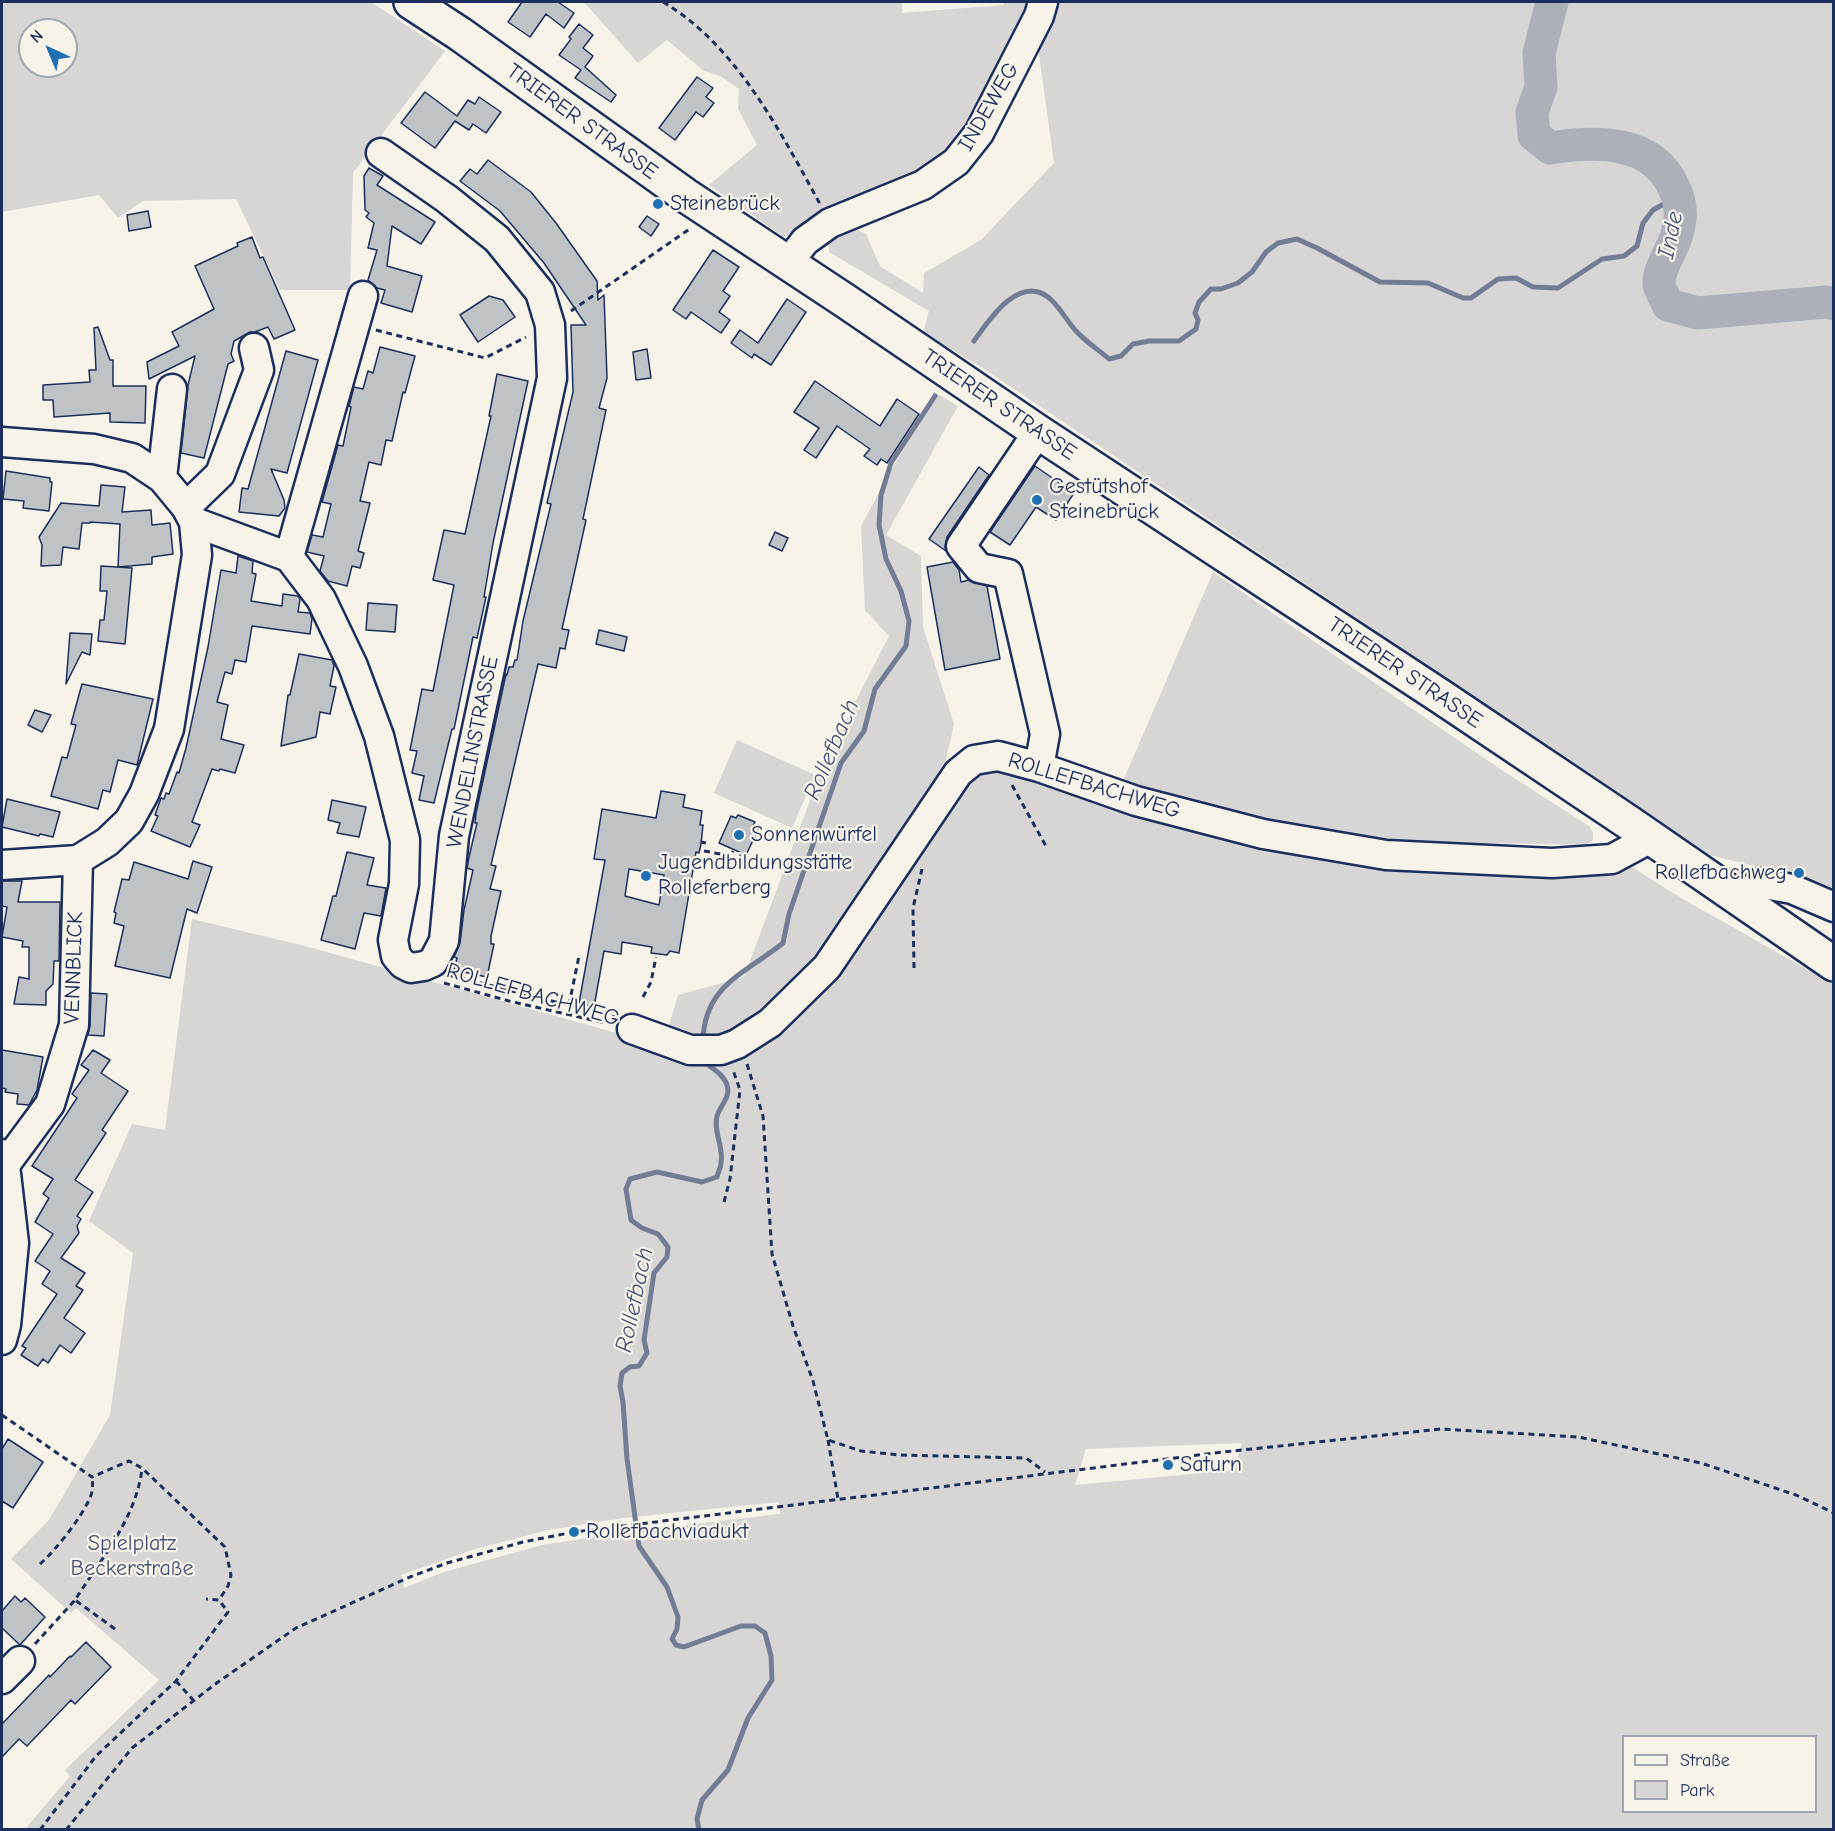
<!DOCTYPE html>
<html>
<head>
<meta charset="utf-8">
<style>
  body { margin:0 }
  #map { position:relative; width:1835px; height:1831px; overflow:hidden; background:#f7f3e8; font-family:"Comic Neue",sans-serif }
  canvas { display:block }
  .frame { position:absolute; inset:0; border:3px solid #1b2f5e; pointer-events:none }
  .legend { position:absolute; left:1622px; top:1735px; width:195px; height:78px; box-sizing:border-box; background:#f7f3e8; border:2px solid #9fa5b1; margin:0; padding:8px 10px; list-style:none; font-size:18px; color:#1b2f5e }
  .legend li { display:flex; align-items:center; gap:12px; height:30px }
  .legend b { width:30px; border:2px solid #9fa5b1 }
  .north { position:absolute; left:18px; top:18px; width:60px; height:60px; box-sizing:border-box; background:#f7f3e8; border:2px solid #9fa5b1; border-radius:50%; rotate:316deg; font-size:16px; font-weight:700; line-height:24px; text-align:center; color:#1b2f5e }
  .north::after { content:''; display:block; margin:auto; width:21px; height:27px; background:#1f6fb2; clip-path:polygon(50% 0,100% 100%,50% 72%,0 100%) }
</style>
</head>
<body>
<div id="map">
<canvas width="1835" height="1831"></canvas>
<div class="frame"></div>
<ul class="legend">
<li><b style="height:8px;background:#f7f3e8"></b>Straße</li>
<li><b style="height:16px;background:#d7d6d4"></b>Park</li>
</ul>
<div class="north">N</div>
</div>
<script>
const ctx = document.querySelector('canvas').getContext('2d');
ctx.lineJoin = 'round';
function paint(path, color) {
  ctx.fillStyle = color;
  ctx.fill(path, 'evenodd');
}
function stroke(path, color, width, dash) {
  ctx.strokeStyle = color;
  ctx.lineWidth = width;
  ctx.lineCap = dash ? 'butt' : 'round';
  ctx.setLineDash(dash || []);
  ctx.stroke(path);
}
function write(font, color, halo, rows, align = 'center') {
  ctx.font = font + ' "Comic Neue",sans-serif';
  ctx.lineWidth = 4.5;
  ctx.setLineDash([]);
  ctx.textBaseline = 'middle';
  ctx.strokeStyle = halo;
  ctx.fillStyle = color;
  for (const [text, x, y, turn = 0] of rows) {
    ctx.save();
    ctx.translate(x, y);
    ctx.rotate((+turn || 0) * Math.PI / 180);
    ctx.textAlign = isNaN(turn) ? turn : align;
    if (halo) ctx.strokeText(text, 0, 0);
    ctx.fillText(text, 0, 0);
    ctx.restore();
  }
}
paint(new Path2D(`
  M2,2H371L445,51L353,173L350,290H280L236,199L143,201L118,218L99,195L2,212ZM30,30H66V66H30Z
  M584,2H902V13L1003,5L1005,2H1035L968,124L945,151L905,182L784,237L709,185L757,145L738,109L739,89L720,76L704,71L667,40L638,63Z
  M1057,2H1833V889L1770,870L1702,853L1505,717L978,365L923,333L929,311L829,252L828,232L845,224L866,234L880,266L923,293L924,273L981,240L1054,163L1038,47Z
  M934,392L958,406L886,535L921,556L923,627L954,724L942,778L1013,770L1288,845L1629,865L1681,898L1833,984V1829H25L70,1776L65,1770L159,1680L76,1608L71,1613L11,1559L49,1520L110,1415L133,1253L89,1221L132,1124L165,1130L192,919L305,946L663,1046L678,995L744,977L824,763L889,636L865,610L861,526ZM1242,1443L1234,1470L1075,1485L1086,1449ZM779,1502L780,1514L627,1532L542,1545L444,1572L404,1588L401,1575L472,1550L548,1530L624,1518ZM1624,1736H1816V1812H1624Z
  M1213,572L1503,771L1589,826L1593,832V840L1586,845L1344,840L1285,831L1202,803L1120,788Z
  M737,740L815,775L792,828L714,793Z`), '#d7d6d4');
stroke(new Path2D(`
  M974,341C989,320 1018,275 1048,297C1059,305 1067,322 1077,332C1086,342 1099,350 1109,359L1121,356L1133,344L1149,341H1179L1196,329L1198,320L1195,313L1199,302L1211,289H1221L1238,283L1252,272L1266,252L1278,243L1297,239L1317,248L1380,282L1428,283L1463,298H1471L1498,279L1516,278L1533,287L1558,288L1602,259L1624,256L1637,246L1643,223L1653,210L1678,196
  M703,1041C704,985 746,973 783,943L789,914L841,763L864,731L875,689L906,646L909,621L901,591L886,559L879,525L881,495L891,463L935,396
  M699,1830L697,1819L702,1800L728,1770L748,1718L772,1680L771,1656L765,1633L755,1626H741L684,1647L676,1645L672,1639L677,1629L678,1617L667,1587L639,1546L627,1459L623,1402L620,1386L622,1373L630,1367L639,1366L647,1353L644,1340L654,1273L667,1257L668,1247L658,1234L642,1228L631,1220L626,1189L630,1179L657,1172L702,1182L717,1177C718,1172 721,1168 721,1163C724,1147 713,1132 717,1116C720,1106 731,1097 727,1085C724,1075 712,1068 704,1062V1059`), '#727c95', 5);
stroke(new Path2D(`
  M1552,2L1539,53L1541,87L1532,112L1534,135L1550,148C1595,141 1653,139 1674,188C1679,198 1681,208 1680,219C1679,225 1678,231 1676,237C1672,250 1658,270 1659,284C1660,291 1666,299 1668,305L1698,313L1827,302L1834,304`), '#acb0b9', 33);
const building = new Path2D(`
  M522,2H558L574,13L564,28L546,14L530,37L508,22Z
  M579,24L593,35L583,48L593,56L585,67L616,95L611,102L575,78L581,70L559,55L571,39L569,37Z
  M697,77L713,88L706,97L714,103L703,117L696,112L675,140L659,128Z
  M425,92L457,116L468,100L475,104L479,97L501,112L486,133L473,124L469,130L455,121L435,148L401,123Z
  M488,160L531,192L556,223L597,281L598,300L604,295L607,378L599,408L606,410L583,519L586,520L562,629L569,630L565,649L560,648L556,668L538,664L491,865L496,866L490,889L501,891L491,936V944H494L487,977L454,970L457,958L454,957L460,943L464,910L473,870L467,868L469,857L477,823H475L476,813L506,674L507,675L509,667H513L515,660H517L523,621L551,504L547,503L573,392L571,325H586L544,263L500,211L460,181L470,169L477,174Z
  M369,168L383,176L377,185L435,222L421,244L392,226L387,266L422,276L412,312L381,303L385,290L377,288L368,280L377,250L368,248L374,223L366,217L369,213L365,210L364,176Z
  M148,211L151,227L129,231L127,215Z
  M647,216L659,224L651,236L639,227Z
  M252,237L260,258L263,257L295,330L274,339L268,327L255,332H250L234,341L231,354L234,361L228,364L204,458L181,453L188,385L195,356L149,379L147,362L179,346L172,332L214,309L195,266L238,246L237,243Z
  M713,250L739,267L723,291L730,296L719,312L730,320L721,333L691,312L686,319L673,310Z
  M489,296L503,300L515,317L478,342L460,315Z
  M787,299L806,312L771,365L754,354L752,358L731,343L740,330L758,343Z
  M98,327L110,360H113V386H146L145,423L110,422V413L54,417L53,400H43V385L90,382L89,370H96L94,328Z
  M380,347L415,356L405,393L403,392L392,441L386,440L381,465L369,462L360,501L370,503L358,551L364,553L360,568L352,566L347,586L328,581L320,571L324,556L307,552L312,535L323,537L331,504L322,502L338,445L343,446L351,407L349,406L354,387L363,389L368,371L373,373Z
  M647,349L651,378L636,380L633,352Z
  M286,351L318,360L287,473L271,469L284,500L285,508L279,516L239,512L242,488L248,489Z
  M497,374L528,381L493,543L484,597H486L477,638L473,637L454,729H452L434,803L419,800L424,776L412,773L417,751L410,750L422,689L433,691L454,585L433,580L444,530L465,534L491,416H489Z
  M815,381L880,426L897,399L919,414L887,463L881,459L877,465L864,456L870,449L837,426L816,458L804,450L819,428L794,412Z
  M1035,466L1074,493L1056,520L1036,507L1010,545L990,532Z
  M979,467L989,475L947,537L945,546L946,551L929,539Z
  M6,471L50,478V482H52L49,511L23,508L24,501L3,499Z
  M101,485L125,487L122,512L151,510L152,525L170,523L173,554L152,557V564L118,567L120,524L90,522V523H82L79,549L63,547L61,565L41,566L42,545L39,537L61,503L99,506Z
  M775,532L788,538L782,551L769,545Z
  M238,556L253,561L252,573L256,574L251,601L282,606L283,594L298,596L300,599L298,612L310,613L312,619L310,634L252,626L246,662L235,660L232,674L225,672L217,702L228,705L221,739L244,745L235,773L220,769L219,771L212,769L192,822L200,825L190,847L151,831L158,816L155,815L161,798L164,799L166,793L169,794L177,772L179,773L186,748L208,647L221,570L236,573Z
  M953,562L959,570L961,582L969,580L987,586L1000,659L945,670L927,567Z
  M101,566L132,568L125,644L98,641L100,620H104L107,591H100Z
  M368,603L397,605L395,632L366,630Z
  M599,630L627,637L624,651L596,644Z
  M70,633L92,634L90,655L82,652L66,684Z
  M299,654L332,660L334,666L330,686L336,687L330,714L320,712L316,737L281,746L288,695H290Z
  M82,684L153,699L137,765L118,760L110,792L103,790L98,809L51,796L62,757L67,758L76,725L71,724Z
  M35,710L51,715L42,732L28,725Z
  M661,791L685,795L683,807L702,811L700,825H703L701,844L699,853L696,852L679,953L670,951L667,955L651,953L652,947L622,942L621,954L604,951L594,1007L579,1003L605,860L594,859L602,809L656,818ZM629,869L664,875L659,905L625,896Z
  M7,799L60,812L53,837L40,834L39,836L2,827Z
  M332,800L366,807L359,837L337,833L340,823L328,820Z
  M738,815L755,822L753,826L759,828L746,855L719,843L731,816L736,818Z
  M347,852L374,858L367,885L386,888L381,916L364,913L355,949L321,940L333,896H336Z
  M193,861L212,867L197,913L187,909L170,978L115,966L124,926L114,923L116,913L114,912L122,879L129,880L134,862L188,879Z
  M2,881H22L18,902H60L59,961H54L53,984L46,991V1005L14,1004L19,977L29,979V947H22L23,941L2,937L7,907L2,906Z
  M91,993L107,994L104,1036L88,1035L90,1025Z
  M2,1050L43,1057L37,1090L29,1105L17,1104L18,1094L5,1092L6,1089L2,1088Z
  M93,1050L110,1060L101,1073L128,1091L102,1130L106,1133L75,1180L93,1192L77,1216L81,1219L77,1226L79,1233L61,1258L85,1273L76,1286L83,1290L64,1318L85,1333L71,1353L60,1345L48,1363L43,1359L38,1366L21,1355L26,1348L22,1346L57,1294L42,1284L50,1271L35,1261L53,1234L35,1222L49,1198L43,1194L53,1179L32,1166L77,1098L72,1094L89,1070L81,1065Z
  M8,1439L43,1462L13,1508L2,1501V1449Z
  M15,1596L21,1602L25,1598L45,1617L20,1645L2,1628V1611Z
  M86,1642L111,1667L75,1704L71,1700L27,1746L19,1739L2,1757V1724L49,1675L50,1677L70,1656L71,1657Z`);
paint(building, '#c0c3c5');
stroke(building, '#1b2f5e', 1.5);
const minor = new Path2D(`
  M788,263L805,241L830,223L923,185L956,162L979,133L1039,16L1043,2
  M1038,432L961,546L979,568L1008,574L1045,734L1039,767
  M2,442L94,449L132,458L162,478L186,507L194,522L197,555L169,729L144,794L129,821L107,842L78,860L2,865
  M162,478L172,389
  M186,507L220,474L259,370L254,348
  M194,522L289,557L321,599L353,666L379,736L405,840L404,884L393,940L396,956L403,964L411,968L424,966L433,962L444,941L454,836L552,378L550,325L540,292L497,239L447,199L381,153
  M289,557L363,296
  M1742,902L1759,883L1792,889L1834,907
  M632,1029L690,1050H721L737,1044L770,1023L827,967L958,773L974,760L998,756L1039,767L1136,801L1263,834L1386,855L1552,863L1612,859L1651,838
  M2,1154L5,1165L14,1243L6,1325L2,1340
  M5,1165L50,1104L74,1025L78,860
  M2,1679L20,1661`);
const major = new Path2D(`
  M411,2L460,34L685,195L847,302L1038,432L1440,696L1628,822L1834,964`);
stroke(minor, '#1b2f5e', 33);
stroke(major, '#1b2f5e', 38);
stroke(new Path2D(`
  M663,2C736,45 780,131 820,204
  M571,311L691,228
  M376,330L485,358L526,337
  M1012,785L1047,848
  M701,842L706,843
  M704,851L731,856L733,851
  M914,968L913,908L922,869
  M449,975L615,1017
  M444,983L509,1001L610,1024
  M643,997L651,982L656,957
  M569,1005L579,956
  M747,1064L763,1116L772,1254L793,1326L813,1381L828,1440L861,1451L900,1455L1026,1458L1045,1472
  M724,1202L730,1179L740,1090L733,1070
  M2,1415L92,1477L129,1461L142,1468L225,1547L231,1575L228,1586L219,1600
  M828,1440L838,1499
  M40,1564C56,1550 80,1519 89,1500C93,1492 93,1485 92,1477
  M115,1629L75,1600C101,1559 137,1517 142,1468
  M35,1644L75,1600
  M176,1681L194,1701
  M40,1830L96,1756L176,1681L228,1612L219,1600L206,1599
  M66,1830L132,1748L218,1682L296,1628L410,1577L447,1563L523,1542L574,1532L1223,1452L1441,1429L1578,1437L1701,1463L1796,1495L1834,1513`), '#1b2f5e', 3, [6, 4.5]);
stroke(minor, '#f7f3e8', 28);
stroke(major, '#f7f3e8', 33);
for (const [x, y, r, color] of [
  [658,204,6,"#1f6fb2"],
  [1037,500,6,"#1f6fb2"],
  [739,835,6,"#1f6fb2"],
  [1799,873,6,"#1f6fb2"],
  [646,876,6,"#1f6fb2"],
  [1168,1465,6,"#1f6fb2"],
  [574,1532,6,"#1f6fb2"]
]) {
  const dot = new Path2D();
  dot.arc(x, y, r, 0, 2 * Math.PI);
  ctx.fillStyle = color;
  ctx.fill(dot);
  stroke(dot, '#f7f3e8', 2);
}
write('22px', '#1b2f5e', '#f7f3e8', [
  ["INDEWEG",989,107,-60],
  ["TRIERER STRASSE",582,122,36],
  ["TRIERER STRASSE",999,405,34],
  ["TRIERER STRASSE",1405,673,34],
  ["WENDELINSTRASSE",473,752,-79],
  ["ROLLEFBACHWEG",1094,786,17],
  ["VENNBLICK",74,968,-88],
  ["ROLLEFBACHWEG",533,995,16]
]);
write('22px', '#1b2f5e', '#f7f3e8', [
  ["Steinebrück",670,204],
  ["Gestütshof",1049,487],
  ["Steinebrück",1049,512],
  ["Sonnenwürfel",751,835],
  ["Jugendbildungsstätte",658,863],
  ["Rolleferberg",658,888],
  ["Rollefbachweg",1787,873,"right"],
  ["Saturn",1180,1465],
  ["Rollefbachviadukt",586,1532]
], 'left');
write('22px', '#415076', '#f7f3e8', [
  ["Spielplatz",132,1544],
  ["Beckerstraße",132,1569]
]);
write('italic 24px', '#465679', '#f7f3e8', [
  ["Inde",1671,235,-78],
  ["Rollefbach",832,750,-67],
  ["Rollefbach",635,1300,-78]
]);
</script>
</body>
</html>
